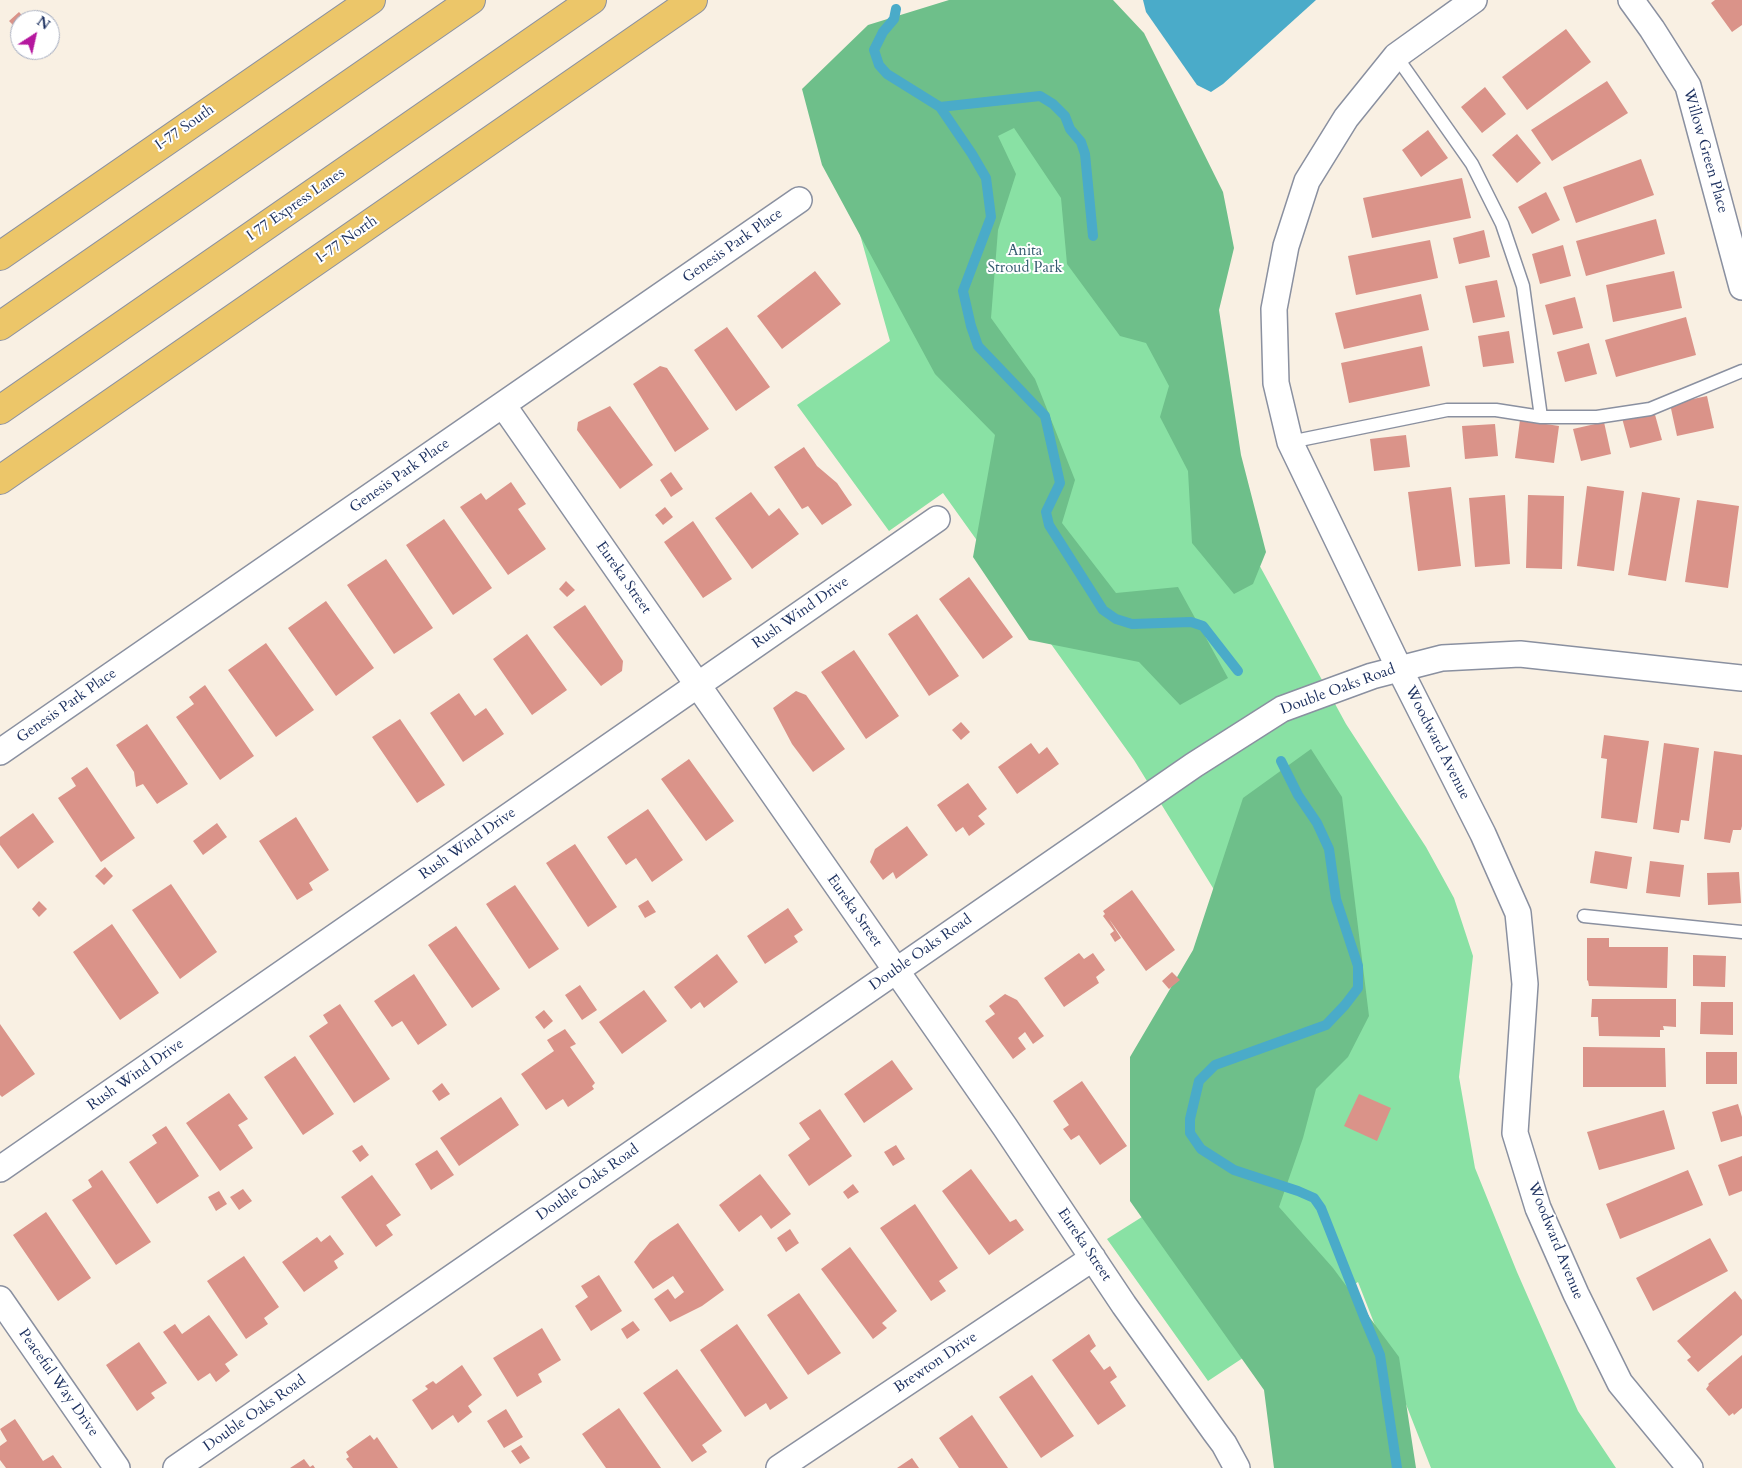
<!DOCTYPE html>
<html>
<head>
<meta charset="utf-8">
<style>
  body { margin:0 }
  #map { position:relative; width:1742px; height:1468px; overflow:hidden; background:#f9f0e3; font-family:Cardo,serif }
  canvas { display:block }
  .north { position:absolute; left:10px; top:10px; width:50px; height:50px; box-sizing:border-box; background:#fff; border:1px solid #a4acbf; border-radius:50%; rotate:35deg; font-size:14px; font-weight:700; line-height:20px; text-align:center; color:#1b2f5e }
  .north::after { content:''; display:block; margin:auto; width:18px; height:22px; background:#b5179e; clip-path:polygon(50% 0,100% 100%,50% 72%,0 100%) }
</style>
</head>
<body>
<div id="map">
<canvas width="1742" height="1468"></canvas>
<div class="north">N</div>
</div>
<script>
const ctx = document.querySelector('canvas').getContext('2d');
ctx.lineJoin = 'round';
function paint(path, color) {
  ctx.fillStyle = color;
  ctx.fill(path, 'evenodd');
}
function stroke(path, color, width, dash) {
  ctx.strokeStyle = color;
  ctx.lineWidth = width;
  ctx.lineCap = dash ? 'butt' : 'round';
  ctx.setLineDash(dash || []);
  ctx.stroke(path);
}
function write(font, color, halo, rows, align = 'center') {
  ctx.font = font + ' Cardo,serif';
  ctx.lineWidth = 4;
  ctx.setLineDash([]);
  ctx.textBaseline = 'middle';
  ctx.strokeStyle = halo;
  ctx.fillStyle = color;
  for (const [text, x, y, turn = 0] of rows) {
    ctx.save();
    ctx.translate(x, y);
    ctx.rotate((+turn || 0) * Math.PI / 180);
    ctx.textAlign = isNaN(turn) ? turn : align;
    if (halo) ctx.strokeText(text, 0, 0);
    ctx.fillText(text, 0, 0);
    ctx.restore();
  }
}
paint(new Path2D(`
  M1043,0L1190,438L1346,724L1426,847L1454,898L1473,956L1459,1077L1475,1168L1517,1272L1578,1411L1616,1468H1431L1358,1282L1208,1381L1107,1239L1296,1120L1255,956L1134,760L943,493L889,531L797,405L890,341L822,100Z`), '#89e1a4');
paint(new Path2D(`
  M949,0H1113L1144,33L1223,192L1234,248L1219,310L1241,455L1266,552L1253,584L1234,594L1192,543L1188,471L1160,417L1169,386L1146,343L1120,336L1067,264L1061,198L1014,128L998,136L1016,174L998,230L991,318L1035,379L1075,480L1062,523L1116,593L1178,587L1228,678L1180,705L1139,662L1029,640L973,557L995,435L935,374L822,165L802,89L868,25Z
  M1311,749L1342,797L1369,1016L1348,1057L1316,1089L1303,1138L1279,1207L1333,1268L1399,1357L1416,1468H1274L1264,1390L1130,1201V1057L1193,950L1243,798Z`), '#6ebf8a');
paint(new Path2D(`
  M1143,0H1316L1223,84L1211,92L1197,85L1146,12Z`), '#4aabc9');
stroke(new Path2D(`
  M896,9L894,19L883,32L874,50L879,65L887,74L940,107L972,154L986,178L991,217L963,291L971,326L978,346L1045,416L1060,483L1046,512L1049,525L1103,610L1116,619L1132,624L1191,622L1203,626L1238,671
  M940,107L1040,96L1053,104L1065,116L1070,129L1081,142L1085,154L1093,236
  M1281,761L1298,795L1317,823L1329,849L1336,899L1358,966V988L1345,1005L1326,1025L1215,1065L1199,1081L1190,1119V1133L1201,1149L1234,1170L1298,1191L1314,1198L1321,1208L1364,1317L1380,1355L1397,1468`), '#4aabc9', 10);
paint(new Path2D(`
  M1715,0H1742V25L1732,32L1711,3Z
  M19,12L26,20H20L19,31L9,21Z
  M1566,29L1591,62L1527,110L1502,77Z
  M1607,81L1628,113L1552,161L1531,130Z
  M1485,87L1506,114L1482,133L1461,107Z
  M1428,130L1448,158L1421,177L1402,150Z
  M1517,134L1541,163L1517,183L1492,155Z
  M1641,159L1654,195L1576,223L1563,187Z
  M1462,178L1471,218L1372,238L1363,198Z
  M1546,192L1560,220L1532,234L1518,207Z
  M1656,219L1665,254L1586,276L1576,241Z
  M1484,230L1490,257L1459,264L1453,238Z
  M1430,240L1438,278L1356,295L1348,256Z
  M1563,245L1571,276L1540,284L1532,254Z
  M815,271L841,304L782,349L757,316Z
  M1674,271L1682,308L1613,322L1606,285Z
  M1497,280L1505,317L1473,323L1465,286Z
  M1421,294L1429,330L1344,349L1335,313Z
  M1575,297L1583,328L1553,335L1545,305Z
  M1686,317L1696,355L1616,377L1605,340Z
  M727,327L770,387L736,411L694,350Z
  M1509,331L1514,363L1483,367L1478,336Z
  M1589,343L1597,374L1565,382L1557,352Z
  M1422,346L1430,386L1349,403L1341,363Z
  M660,366L667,368L709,429L675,452L633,384Z
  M1707,396L1714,428L1677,436L1670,404Z
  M610,406L653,465L620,489L577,430L578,422Z
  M1654,411L1662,440L1630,448L1622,418Z
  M1520,420L1559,426L1554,463L1515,458Z
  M1604,422L1611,454L1581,461L1573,429Z
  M1495,424L1498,456L1465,459L1462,426Z
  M1406,435L1410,467L1374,471L1370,439Z
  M804,447L817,466L837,483L852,505L822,525L808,506L802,509L774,467Z
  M671,472L683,489L671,497L660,480Z
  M511,482L526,504L518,509L546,549L508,575L460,507L481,493L486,500Z
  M1587,486L1624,491L1614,571L1577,566Z
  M1451,487L1461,566L1418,571L1408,492Z
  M751,492L769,516L779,508L799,534L752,569L715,518Z
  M1642,492L1680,498L1666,581L1628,575Z
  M1505,495L1510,564L1475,567L1469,498Z
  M1528,495L1564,496L1562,569L1526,568Z
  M1697,500L1739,506L1728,588L1685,582Z
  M665,507L673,517L663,525L655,515Z
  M444,519L492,588L453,615L406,545Z
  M693,521L732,579L703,598L664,542Z
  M386,559L433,628L394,654L347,585Z
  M969,577L1013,637L983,659L939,599Z
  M566,581L575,590L567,597L559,589Z
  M326,601L374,668L336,696L288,628Z
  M585,605L623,661L622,671L601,686L553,627Z
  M917,614L959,676L929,696L888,634Z
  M527,634L567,690L532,715L493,659Z
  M266,643L314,710L276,737L228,670Z
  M854,650L899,716L866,739L821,672Z
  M205,685L254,756L220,780L176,717L194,704L189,697Z
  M796,691L806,695L845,749L813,772L792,744L773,708Z
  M459,693L475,716L486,708L504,734L463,762L430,713Z
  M400,719L445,785L417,803L372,737Z
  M961,722L970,732L961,740L952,730Z
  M147,724L188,784L157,804L143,784L136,787L134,772L116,745Z
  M1604,735L1649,741L1637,823L1601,818L1607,759L1601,758Z
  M1031,743L1039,754L1047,747L1059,764L1017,794L998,767Z
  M1664,743L1699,748L1689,821L1681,820L1679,833L1653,829Z
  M1714,751L1742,755V826L1741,830H1733L1730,843L1704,839Z
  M689,759L734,821L706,841L661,779Z
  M87,767L135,838L101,862L58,798L76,786L71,778Z
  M968,783L987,809L978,816L985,824L969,836L963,827L956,832L937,805Z
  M648,809L683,860L652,882L636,858L626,865L607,837Z
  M33,813L54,842L18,869L0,845V837Z
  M296,817L329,870L309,883L313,890L297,900L259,841Z
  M217,823L227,837L203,855L193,841Z
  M907,826L928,855L896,879L893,872L883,880L870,862L875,849Z
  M575,844L617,907L588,927L546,863Z
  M1595,851L1632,857L1627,889L1590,883Z
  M1650,861L1684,865L1680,897L1646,893Z
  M105,867L113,876L104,885L95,876Z
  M1739,872L1741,903L1708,905L1707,873Z
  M171,884L217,952L180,979L132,910Z
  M515,885L559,949L529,969L486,904Z
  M1132,890L1175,950L1146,971L1109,919L1121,938L1115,942L1110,934L1114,931L1103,916L1105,914L1103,911Z
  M648,900L656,912L645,918L638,906Z
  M39,901L47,909L39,917L32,909Z
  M788,908L803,930L794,936L798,942L765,964L747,936Z
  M112,924L159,993L120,1020L73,952Z
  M456,926L500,989L472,1008L428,945Z
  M1587,938H1609V947H1668L1667,988L1589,986L1588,981L1587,980Z
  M1079,953L1084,959L1093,953L1105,970L1096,977L1099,983L1064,1007L1044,978Z
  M717,954L738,982L704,1008L700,1002L691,1009L674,987Z
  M1693,955L1726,956L1725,987L1693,986Z
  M1172,972L1180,980L1169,989L1162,981Z
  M414,974L447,1025L418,1045L402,1021L392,1027L374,1001Z
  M580,985L597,1010L582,1020L565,995Z
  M644,990L667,1021L622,1054L599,1022Z
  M1005,994L1017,1000L1044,1036L1033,1044L1025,1032L1018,1038L1026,1049L1013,1059L985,1021L995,1014L989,1006Z
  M1592,999H1676V1027L1663,1026L1664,1030H1660V1037L1599,1036L1598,1017H1591Z
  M1701,1002H1733V1035L1700,1034Z
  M340,1004L390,1079L354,1103L309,1036L328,1023L323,1015Z
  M544,1010L553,1021L544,1029L535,1017Z
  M0,1024L35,1074L2,1097L0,1095Z
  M565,1029L576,1044L570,1047L595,1083L592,1086L594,1089L568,1107L563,1099L546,1110L521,1074L554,1051L547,1040Z
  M1583,1047L1665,1048L1666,1087H1583Z
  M1706,1052H1737V1084H1706Z
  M295,1056L334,1114L303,1135L264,1077Z
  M892,1060L913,1089L864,1123L844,1094Z
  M1082,1081L1127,1146L1100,1165L1079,1135L1071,1140L1063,1129L1069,1125L1053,1101Z
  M442,1083L450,1094L439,1101L432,1091Z
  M229,1093L248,1119L238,1125L253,1148L220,1171L186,1123Z
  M1359,1094L1391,1108L1377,1141L1344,1126Z
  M501,1097L519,1125L459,1166L440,1138Z
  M1738,1104L1742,1117V1136L1721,1142L1712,1112Z
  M820,1109L852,1156L809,1186L788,1155L810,1139L799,1123Z
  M1664,1110L1675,1149L1599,1170L1587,1132Z
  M166,1126L199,1176L157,1204L129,1162L157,1143L152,1135Z
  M362,1145L369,1155L360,1162L352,1151Z
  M896,1145L905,1159L893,1166L884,1152Z
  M437,1150L454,1175L431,1190L415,1164Z
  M1742,1156V1191L1729,1196L1718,1165Z
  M971,1169L1010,1222L1016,1219L1024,1230L989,1255L942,1191Z
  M102,1170L151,1242L116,1265L72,1200L92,1187L88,1180Z
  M1688,1170L1703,1205L1620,1239L1606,1204Z
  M760,1174L791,1214L771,1229L761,1215L739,1232L719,1205Z
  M372,1175L401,1215L386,1225L393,1235L376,1247L341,1197Z
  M853,1184L859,1192L848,1199L843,1192Z
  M243,1189L252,1201L239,1210L230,1197Z
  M219,1191L227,1204L216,1211L208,1197Z
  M915,1204L958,1268L939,1281L946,1291L931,1301L880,1228Z
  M46,1212L91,1278L58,1301L13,1235Z
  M678,1223L724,1290L702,1306L670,1322L654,1299L668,1289L675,1299L684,1292L673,1276L653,1289L634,1262L650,1242Z
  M790,1229L799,1243L786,1252L777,1238Z
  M330,1235L344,1254L334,1261L338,1268L304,1292L282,1262L317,1237L321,1242Z
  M1710,1238L1728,1271L1653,1311L1636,1278Z
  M850,1247L897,1311L882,1323L887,1328L873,1339L821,1269Z
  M244,1256L279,1307L264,1318L268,1324L246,1339L207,1281Z
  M599,1275L622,1311L591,1331L575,1306L588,1297L581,1286Z
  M1735,1291L1742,1300V1335L1698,1372L1687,1360L1691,1357L1677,1341Z
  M799,1293L841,1353L808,1375L767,1315Z
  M209,1315L238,1355L225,1364L230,1371L216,1382L210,1373L198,1381L163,1332L175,1324L182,1334Z
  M633,1321L640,1330L627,1339L621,1329Z
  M737,1324L788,1398L770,1410L766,1403L745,1417L700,1350Z
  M542,1328L561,1360L538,1374L542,1382L517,1397L493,1358Z
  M1089,1334L1096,1346L1090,1351L1104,1370L1110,1366L1117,1377L1110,1382L1126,1406L1098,1425L1052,1360Z
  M139,1342L167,1383L151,1393L155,1398L137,1411L106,1365Z
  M1742,1355V1408L1734,1415L1733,1413L1729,1416L1706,1389L1709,1385L1708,1384Z
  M462,1365L482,1395L468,1406L472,1412L458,1423L453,1415L432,1430L412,1400L428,1389L425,1386L433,1381L436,1384Z
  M677,1369L722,1431L702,1445L707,1452L692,1462L643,1393Z
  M1032,1375L1074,1436L1041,1458L999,1397Z
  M619,1408L661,1468H606L582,1434Z
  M506,1409L523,1437L504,1448L487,1421Z
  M972,1415L1008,1468H959L939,1438Z
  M15,1419L43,1461L53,1455L62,1468H6L0,1460V1446L7,1441L0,1429Z
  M370,1435L374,1440L377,1437L398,1468H353L346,1459L349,1457L346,1452Z
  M521,1445L530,1458L520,1464L511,1451Z
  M912,1458L919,1468H897Z
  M304,1459L310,1467L313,1465L315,1468H290Z`), '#da9389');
const service = new Path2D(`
  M1396,56L1472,164L1502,224L1523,286L1541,417
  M1290,442L1447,410H1496L1541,417H1597L1650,409L1742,371
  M1584,916L1742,932`);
const minor = new Path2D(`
  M1474,0L1396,56L1346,118L1307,181L1286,246L1274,309L1276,383L1290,442L1399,668L1483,834L1518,913L1525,984L1515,1133L1538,1208L1576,1294L1620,1383L1690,1468
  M1631,0L1652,29L1688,86L1742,287
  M503,405L1005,1127L1124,1305L1215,1432L1224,1444L1237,1468
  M0,752L799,200
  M0,1169L937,519
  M0,1299L117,1468
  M176,1468L1194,765L1282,709L1372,676L1442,658L1520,654L1742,678
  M779,1468L1093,1258`);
const motorway = new Path2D(`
  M0,256L371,0
  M0,326L471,0
  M0,410L592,0
  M0,480L693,0`);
stroke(service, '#8a90a0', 15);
stroke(minor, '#8a90a0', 28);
stroke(motorway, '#8a90a0', 30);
stroke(service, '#fff', 12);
stroke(minor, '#fff', 25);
stroke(motorway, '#ecc669', 28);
write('15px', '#1b2f5e', '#fff', [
  ["I-77 South",185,128,-35],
  ["Willow Green Place",1705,151,74],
  ["I 77 Express Lanes",296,205,-35],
  ["I-77 North",347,240,-35],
  ["Genesis Park Place",733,246,-35],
  ["Genesis Park Place",400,476,-35],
  ["Eureka Street",623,578,55],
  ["Rush Wind Drive",801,613,-35],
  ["Double Oaks Road",1338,690,-20],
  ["Genesis Park Place",67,706,-35],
  ["Woodward Avenue",1437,743,63],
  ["Rush Wind Drive",468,844,-35],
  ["Eureka Street",854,911,55],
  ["Double Oaks Road",921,953,-35],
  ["Rush Wind Drive",136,1075,-35],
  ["Double Oaks Road",588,1183,-35],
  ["Woodward Avenue",1555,1241,68],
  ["Eureka Street",1084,1245,56],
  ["Brewton Drive",936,1363,-34],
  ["Peaceful Way Drive",58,1383,55],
  ["Double Oaks Road",255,1414,-35]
]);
write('15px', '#365c70', '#fff', [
  ["Anita",1025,252],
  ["Stroud Park",1025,269]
]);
</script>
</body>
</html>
